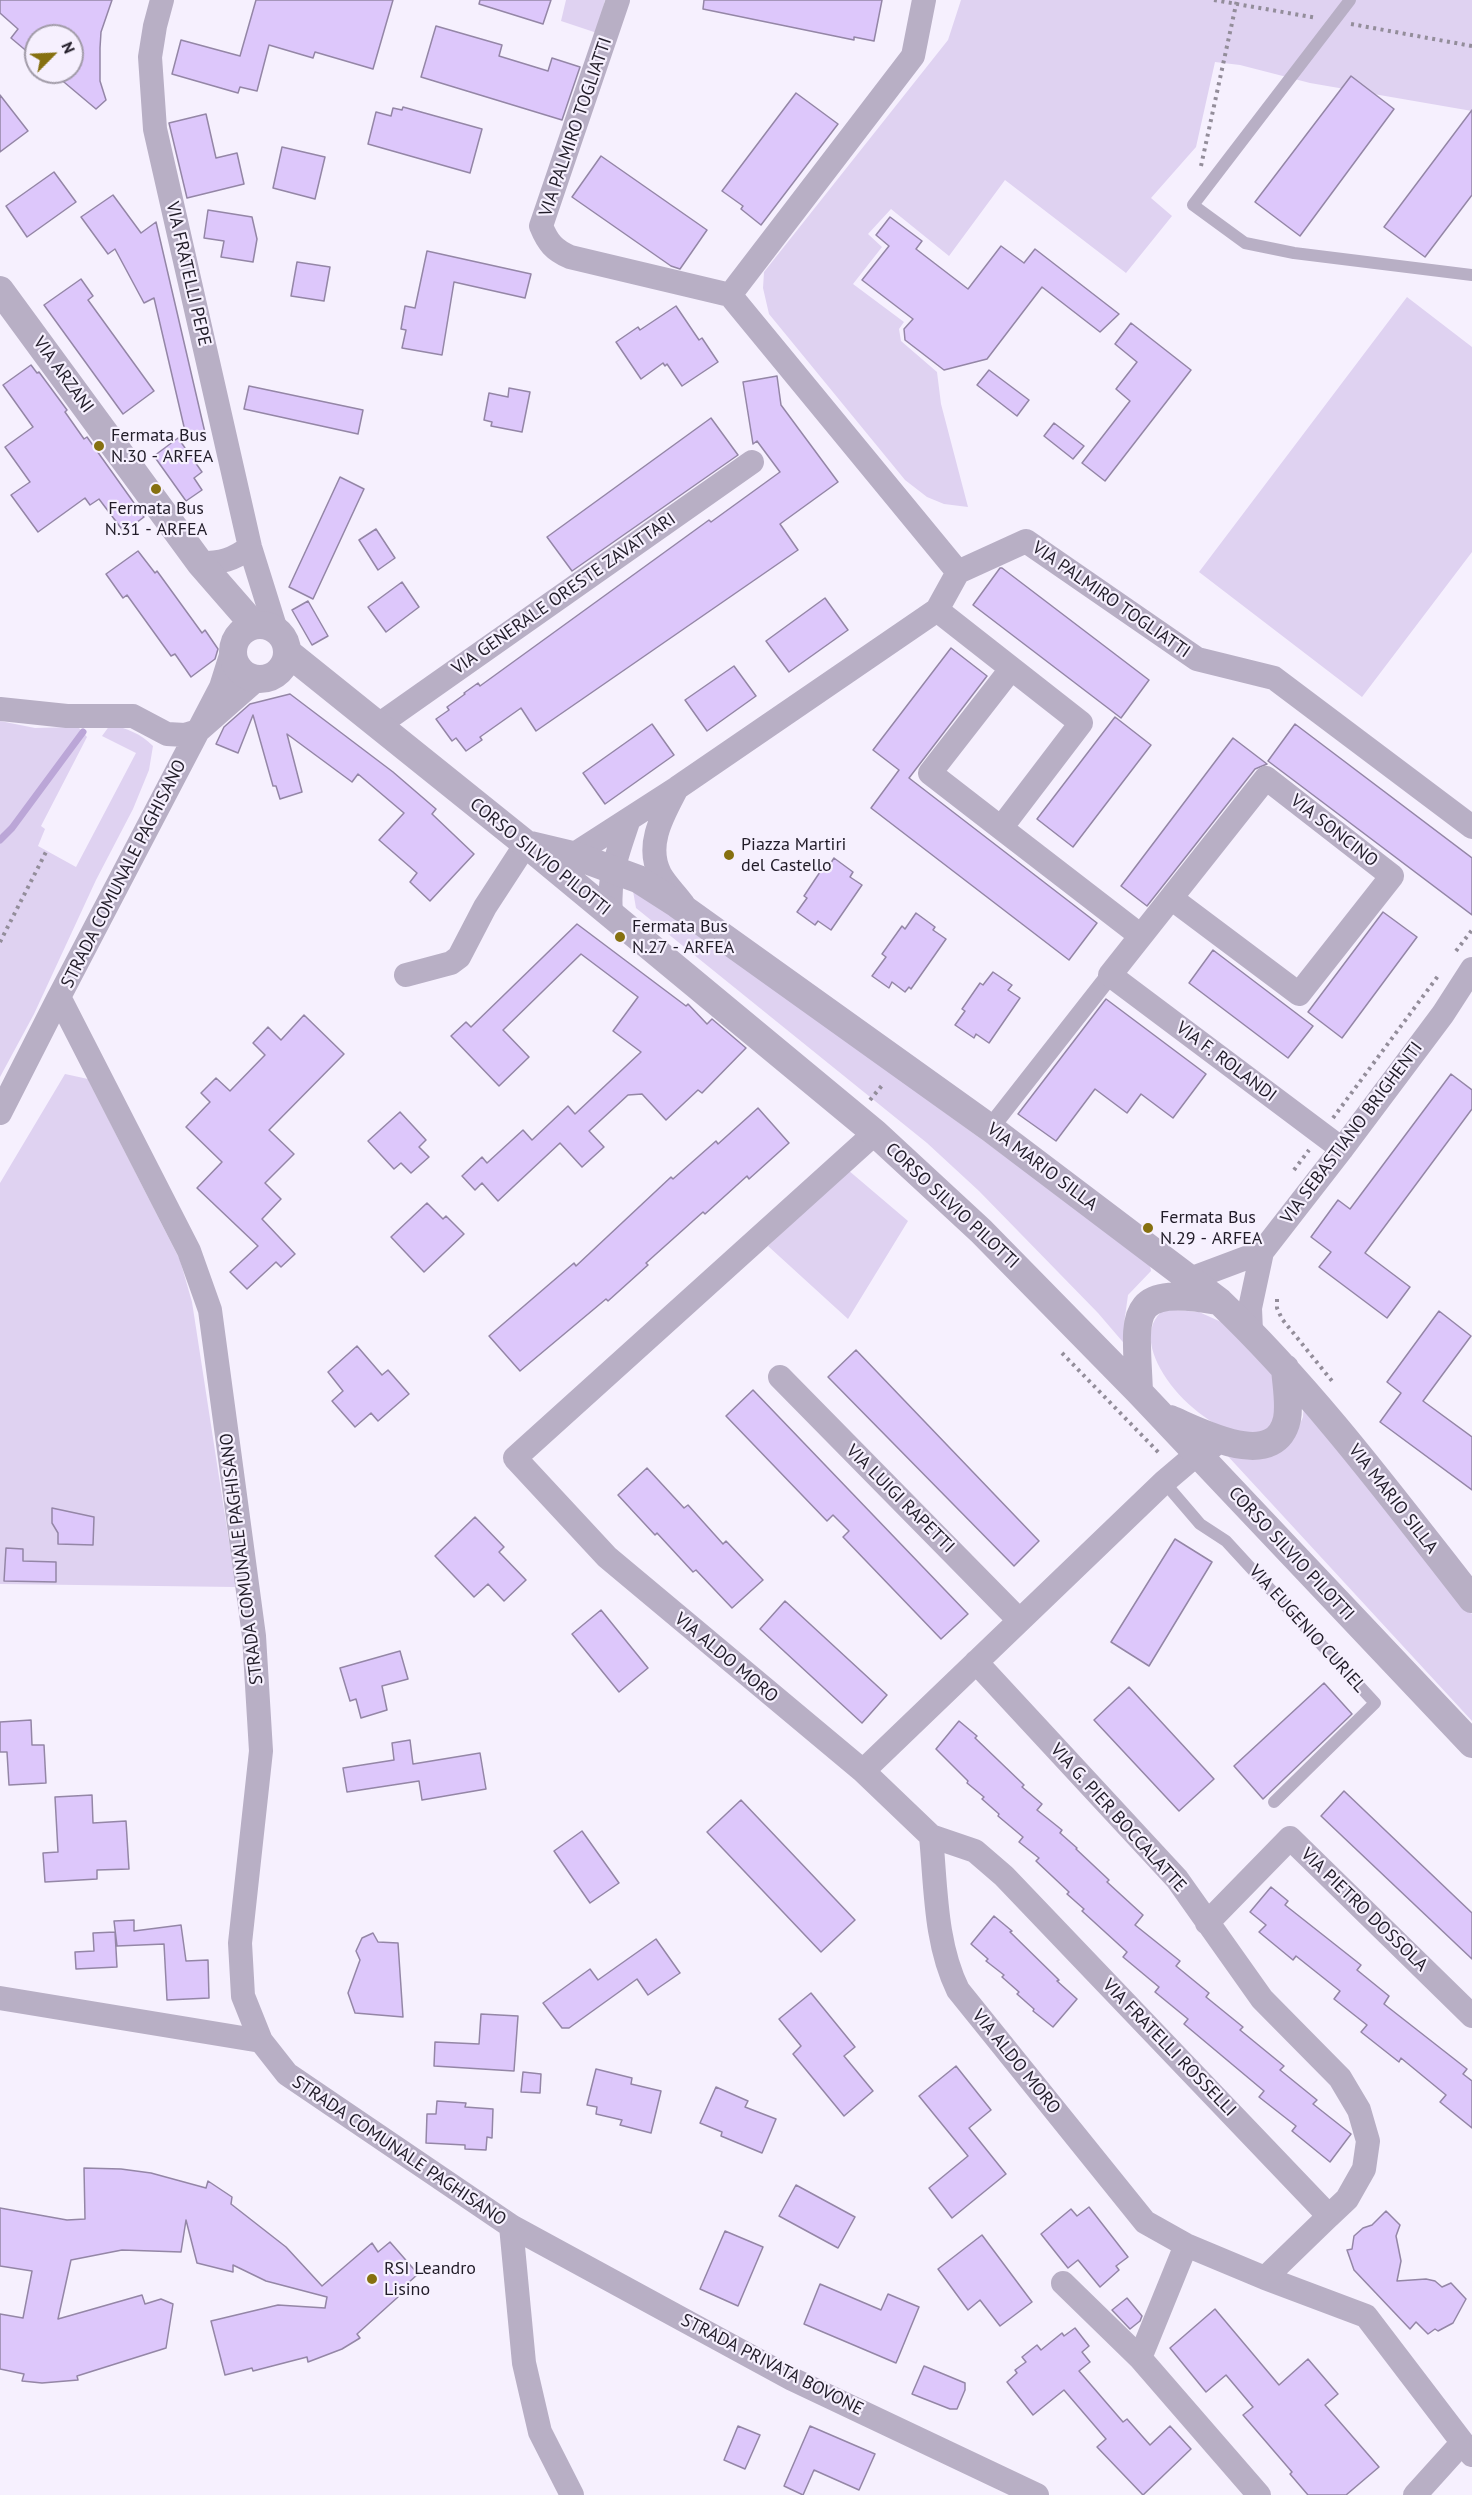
<!DOCTYPE html>
<html>
<head>
<meta charset="utf-8">
<style>
  body { margin:0 }
  #map { position:relative; width:1472px; height:2495px; overflow:hidden; background:#f6f0fe; font-family:"PT Sans",sans-serif }
  canvas { display:block }
  .north { position:absolute; left:24px; top:24px; width:60px; height:60px; box-sizing:border-box; background:#f6f0fe; border:2px solid #a19ba8; border-radius:50%; rotate:66deg; font-size:16px; font-weight:700; line-height:24px; text-align:center; color:#211c28 }
  .north::after { content:''; display:block; margin:auto; width:21px; height:27px; background:#867010; clip-path:polygon(50% 0,100% 100%,50% 72%,0 100%) }
</style>
</head>
<body>
<div id="map">
<canvas width="1472" height="2495"></canvas>
<div class="north">N</div>
</div>
<script>
const ctx = document.querySelector('canvas').getContext('2d');
ctx.lineJoin = 'round';
function paint(path, color) {
  ctx.fillStyle = color;
  ctx.fill(path, 'evenodd');
}
function stroke(path, color, width, dash) {
  ctx.strokeStyle = color;
  ctx.lineWidth = width;
  ctx.lineCap = dash ? 'butt' : 'round';
  ctx.setLineDash(dash || []);
  ctx.stroke(path);
}
function write(font, color, halo, rows, align = 'center') {
  ctx.font = font + ' "PT Sans",sans-serif';
  ctx.lineWidth = 4.5;
  ctx.setLineDash([]);
  ctx.textBaseline = 'middle';
  ctx.strokeStyle = halo;
  ctx.fillStyle = color;
  for (const [text, x, y, turn = 0] of rows) {
    ctx.save();
    ctx.translate(x, y);
    ctx.rotate((+turn || 0) * Math.PI / 180);
    ctx.textAlign = isNaN(turn) ? turn : align;
    if (halo) ctx.strokeText(text, 0, 0);
    ctx.fillText(text, 0, 0);
    ctx.restore();
  }
}
paint(new Path2D(`
  M566,0H605L597,33L561,21Z
  M961,0H1472V111L1310,83L1240,65L1215,62L1196,147L1151,198L1172,216L1126,273L1005,180L949,256L891,209L868,234L882,247L853,284L904,322L899,329L901,341L937,372L941,404L968,507L944,504L927,497L905,480L769,314L763,288L764,272L948,40Z
  M1407,297L1472,347V552L1362,697L1199,572Z
  M0,721L35,728L74,727L79,728L87,737L41,826L45,829L38,846L76,867L136,753L102,736L110,725C127,728 141,734 153,746L149,770L133,809L96,880L34,1014L0,1077Z
  M632,885L1149,1261L1151,1271L1128,1295L1124,1324L1128,1348L1098,1313L979,1191L927,1143L636,908Z
  M65,1074L88,1079L180,1260L192,1302L236,1587L0,1584V1183Z
  M848,1170L908,1221L848,1319L768,1246Z
  M1165,1309L1199,1312L1228,1325L1272,1371L1282,1412C1277,1418 1270,1429 1263,1432C1216,1452 1113,1346 1165,1309Z
  M1304,1401L1472,1614V1721L1225,1453L1296,1433L1303,1417Z`), '#dfd2f1');
stroke(new Path2D(`
  M0,840L12,828L83,732`), '#bba6d7', 7);
const building = new Path2D(`
  M0,0H112L101,32L100,48V81L106,100L96,109L52,72H72V36H36V59L11,38L18,29L0,13Z
  M256,0H393L373,69L315,52L313,58L269,45L257,91L240,87L238,93L172,74L181,40L240,56Z
  M480,0H551L543,24L479,4Z
  M704,0H882L874,41L854,37V40L703,9Z
  M436,26L502,45L499,56L548,71L552,58L580,67L562,120L421,77Z
  M1351,76L1394,109L1300,236L1255,202Z
  M796,93L838,124L761,225L741,209L743,206L722,191Z
  M0,95L28,131L0,152Z
  M403,107L482,129L470,173L368,144L376,112L391,116L393,108L402,110Z
  M1472,110V195L1425,257L1384,227Z
  M206,114L216,158L237,153L244,184L187,198L169,123Z
  M282,147L325,157L315,199L273,188Z
  M601,156L707,230L680,269L671,266L572,197Z
  M54,172L76,202L27,237L6,206Z
  M113,195L141,233L156,222L206,437L190,440L185,431L154,298L144,303L115,249L108,254L81,217Z
  M208,210L252,217L257,239L253,262L221,257L224,241L204,238Z
  M890,217L922,241L916,249L968,289L1001,246L1024,263L1035,249L1119,314L1100,332L1042,287L987,359L944,370L905,340L904,329L913,319L862,280L889,246L876,235Z
  M427,251L531,274L525,298L454,282L442,355L402,348L406,330L401,329L405,306L415,308Z
  M297,262L330,267L324,301L291,296Z
  M81,279L93,296L88,300L154,391L123,414L44,305Z
  M676,306L699,340L702,338L718,362L682,386L667,364L665,366L663,363L641,379L616,342L638,327L640,330Z
  M1131,323L1191,370L1105,481L1082,463L1130,401L1116,389L1137,362L1115,344Z
  M31,365L37,373L39,372L67,410L65,412L84,439L87,437L144,517L124,532L99,499L90,505L85,498L38,532L11,495L30,482L5,447L33,427L3,385Z
  M989,370L1029,400L1017,416L977,385Z
  M777,376L781,405L838,482L780,524L798,550L536,731L521,708L480,737L482,740L466,751L456,738L452,741L436,719L449,710L447,707L465,694L464,693L478,683L480,686L709,520L711,522L780,472L757,441L753,444L743,382Z
  M249,386L363,410L358,434L244,409Z
  M509,388L530,392L522,432L491,426L492,422L484,420L489,393L508,397Z
  M711,418L738,455L572,571L547,537Z
  M1054,423L1084,446L1073,459L1044,436Z
  M178,438L202,472L194,478L202,490L186,501L154,456Z
  M340,477L364,489L313,599L289,587Z
  M376,529L395,558L378,570L359,540Z
  M138,551L155,573L157,571L202,633L205,630L218,649L215,659L191,677L175,654L171,656L127,595L123,598L106,574Z
  M1000,568H1002L1149,680L1121,718L973,605Z
  M402,582L419,607L386,632L368,607Z
  M825,598L848,630L789,672L766,641Z
  M308,601L328,636L312,645L292,610Z
  M951,648L987,676L909,778L1097,923L1069,960L871,808L899,770L873,750Z
  M734,666L756,696L707,731L685,700Z
  M290,694L393,772L436,809L432,814L474,854L430,901L410,882L417,873L379,840L404,813L358,774L352,782L287,734L302,792L280,799L276,786H273L253,715L238,753L216,744L224,727L250,704Z
  M1115,717L1151,745L1073,847L1037,819Z
  M652,724L674,755L605,804L583,773Z
  M1295,724L1472,858V915L1268,761Z
  M1233,738L1267,764L1255,769L1147,906L1121,886Z
  M834,858L853,872L850,877L862,885L831,930L818,921L815,925L797,912L807,898L804,896L822,869L825,872Z
  M1383,912L1417,937L1342,1038L1308,1012Z
  M916,913L935,927L933,930L946,939L911,989L909,987L905,992L892,982L889,988L872,976L886,957L882,954L902,926L905,929Z
  M577,924L686,1006L688,1004L707,1024L712,1019L746,1048L702,1093L698,1090L666,1120L642,1094L628,1095L589,1131L604,1147L582,1167L560,1143L498,1201L482,1183L475,1190L462,1176L482,1157L487,1163L523,1130L532,1140L568,1106L575,1114L641,1052L613,1031L638,997L581,954L503,1030L529,1057L499,1086L451,1036L466,1022L471,1027Z
  M1213,950L1313,1026L1288,1058L1189,983Z
  M993,972L1012,985L1008,990L1020,998L989,1043L976,1034L974,1038L955,1025L965,1011L962,1009L980,983L983,985Z
  M1106,999L1206,1074L1173,1118L1141,1094L1127,1113L1095,1089L1056,1141L1018,1114Z
  M304,1015L344,1054L269,1130L294,1154L265,1183L281,1199L262,1219L295,1254L281,1267L276,1262L247,1289L230,1272L258,1246L197,1188L222,1162L186,1127L210,1102L201,1093L216,1078L230,1091L265,1055L253,1043L268,1027L281,1040Z
  M1451,1074L1472,1090V1109L1365,1253L1410,1287L1387,1318L1319,1267L1331,1252L1311,1237L1338,1200L1350,1209Z
  M758,1108L789,1143L749,1179L747,1176L705,1214L703,1212L646,1263L648,1265L608,1301L606,1299L520,1371L489,1336L574,1263L576,1266L671,1177L673,1179L716,1141L718,1144Z
  M400,1112L426,1140L419,1147L429,1157L411,1173L401,1163L394,1169L368,1141Z
  M427,1203L443,1219L446,1216L464,1234L424,1272L391,1237Z
  M1439,1311L1471,1336L1423,1401L1472,1437V1490L1380,1422L1401,1393L1387,1382Z
  M357,1346L382,1375L388,1370L409,1394L378,1421L371,1413L355,1427L332,1401L343,1391L328,1372Z
  M856,1350L1039,1541L1014,1566L828,1377Z
  M753,1390L968,1614L941,1639L843,1537L849,1531L833,1515L827,1521L726,1416Z
  M647,1468L684,1508L688,1505L723,1544L726,1541L763,1580L732,1608L696,1570L693,1572L657,1533L655,1535L618,1495Z
  M52,1508L94,1517L93,1545L58,1544V1533L52,1523Z
  M475,1517L504,1547L499,1552L526,1580L504,1601L488,1584L474,1597L435,1556Z
  M1175,1539L1212,1562L1149,1666L1111,1642Z
  M6,1548L23,1549V1561L56,1562V1582L4,1581Z
  M785,1601L887,1695L862,1723L760,1629Z
  M601,1610L648,1668L619,1692L572,1634Z
  M400,1651L408,1679L382,1686L387,1710L361,1718L356,1699L350,1701L340,1668Z
  M1324,1683L1352,1714L1263,1799L1234,1766Z
  M1129,1687L1214,1779L1179,1811L1094,1720Z
  M31,1720L32,1745H44L46,1783L9,1785L7,1752H0V1722Z
  M959,1721L977,1736L975,1738L1024,1785L1022,1787L1042,1804L1037,1810L1062,1830L1060,1833L1077,1848L1076,1849L1109,1880L1107,1882L1143,1915L1135,1925L1180,1961L1176,1966L1209,1993L1206,1997L1243,2027L1240,2030L1284,2066L1280,2070L1317,2100L1313,2104L1351,2134L1330,2162L1292,2131L1296,2126L1259,2097L1264,2091L1184,2024L1188,2019L1155,1992L1159,1987L1123,1957L1127,1952L1082,1911L1084,1909L1067,1894L1069,1892L1036,1861L1039,1858L1019,1842L1023,1837L998,1816L999,1814L982,1799L984,1797L967,1783L968,1781L936,1749Z
  M410,1740L413,1764L480,1753L486,1789L422,1800L419,1781L347,1792L343,1768L394,1760L392,1743Z
  M1344,1791L1472,1913V1959L1321,1816Z
  M92,1795L93,1823L126,1821L129,1869L97,1870V1879L45,1882L43,1853L58,1852L55,1797Z
  M741,1800L855,1920L821,1952L707,1832Z
  M582,1831L619,1883L590,1903L554,1851Z
  M1271,1887L1288,1901L1285,1905L1361,1965L1357,1970L1389,1996L1384,2004L1467,2069L1463,2074L1472,2081V2128L1440,2102L1446,2095L1401,2058L1399,2062L1361,2032L1367,2025L1334,1999L1340,1991L1296,1956L1293,1960L1259,1932L1266,1925L1250,1912Z
  M994,1916L1012,1931L1010,1932L1059,1980L1057,1981L1077,1999L1053,2027L1033,2011L1034,2009L1017,1994L1019,1992L1002,1977L1004,1975L986,1961L988,1959L971,1944Z
  M134,1920V1931L181,1925L186,1961L208,1960L209,1998L167,2000L164,1944L117,1946L114,1921Z
  M115,1932L117,1967L76,1969L75,1952L94,1951L93,1933Z
  M373,1933L378,1942L398,1943L403,2017L355,2013L348,1993L360,1960L356,1951L362,1938Z
  M656,1939L680,1973L648,1995L637,1979L569,2028H562L543,2003L590,1969L598,1980Z
  M811,1993L855,2047L844,2056L873,2091L844,2116L793,2054L801,2046L779,2019Z
  M481,2014L518,2016L514,2071L434,2066L435,2042L479,2044Z
  M956,2066L991,2110L969,2128L1006,2174L952,2218L929,2188L968,2156L919,2096Z
  M596,2069L632,2078L631,2084L661,2091L651,2133L620,2125L622,2120L596,2114L597,2107L587,2105Z
  M523,2072L541,2074L540,2093L521,2092Z
  M716,2087L748,2101L745,2107L776,2119L762,2153L721,2136L722,2132L700,2123Z
  M437,2101L466,2103L465,2107L493,2109L492,2138L487,2137L486,2150L465,2149V2145L426,2143L427,2114H436Z
  M84,2168L121,2169L151,2173L206,2188L208,2181L232,2197L231,2204L286,2247L322,2286L372,2243L378,2252L390,2242L418,2274L396,2294L398,2297L357,2334L360,2338L342,2349L308,2362L307,2357L253,2371L252,2368L225,2375L211,2321L278,2305L325,2308L327,2297L266,2281L233,2265V2272L197,2263L186,2220L181,2252L122,2250L71,2260L58,2319L142,2295L145,2304L161,2299L173,2304L166,2348L77,2376L78,2380L42,2383L22,2381L24,2374L0,2369V2314L23,2318L32,2271L0,2266V2208L67,2220L85,2219Z
  M796,2185L855,2217L838,2248L779,2216Z
  M1089,2207L1128,2257L1116,2266L1119,2270L1100,2287L1078,2260L1068,2268L1041,2234L1071,2209L1077,2216Z
  M1386,2211L1400,2225L1396,2236L1401,2261L1397,2281L1426,2279L1435,2281L1442,2287L1451,2283L1466,2299L1453,2323L1438,2331L1435,2329L1428,2334L1416,2322L1410,2329L1354,2270L1347,2250L1352,2249L1354,2236L1363,2228L1372,2225Z
  M725,2231L763,2247L738,2306L700,2289Z
  M982,2235L1032,2302L1000,2326L980,2300L968,2310L938,2269Z
  M820,2284L881,2310L888,2294L919,2307L896,2363L804,2324Z
  M1127,2298L1142,2316L1140,2321L1130,2329L1112,2310Z
  M1215,2309L1279,2385L1308,2359L1338,2394L1325,2405L1379,2467L1346,2495H1308L1290,2474L1292,2472L1243,2415L1253,2407L1226,2375L1206,2392L1170,2348Z
  M1075,2328L1089,2346L1082,2352L1090,2362L1079,2371L1123,2422L1127,2419L1150,2445L1170,2426L1191,2449L1143,2495L1097,2447L1106,2439L1064,2390L1033,2415L1007,2382L1017,2373L1015,2370L1026,2362L1022,2357L1037,2345L1041,2350L1062,2333L1064,2336Z
  M924,2366L965,2383V2390L957,2409H950L912,2394Z
  M738,2426L760,2435L745,2469L724,2460Z
  M810,2426L875,2454L859,2490L814,2470L803,2495L784,2486Z`);
paint(building, '#ddc7fb');
stroke(building, '#9486a6', 1.5);
stroke(new Path2D(`
  M1214,0L1317,18
  M1351,24L1472,46
  M1201,166L1237,0
  M0,942L47,850
  M1456,951L1472,930
  M870,1100L884,1083
  M1333,1118L1438,976
  M1294,1170L1309,1150
  M1277,1299V1308L1282,1319L1332,1381
  M1062,1353L1161,1455`), '#938d9a', 4, [3, 4.5]);
stroke(new Path2D(`
  M1350,0L1193,205L1245,243L1294,253L1472,275
  M1164,1482L1200,1524L1226,1541L1375,1703L1274,1802`), '#b8afc5', 12);
stroke(new Path2D(`
  M990,1128L1110,975`), '#b8afc5', 18);
stroke(new Path2D(`
  M162,0L155,26L150,57L155,129L250,547L276,630
  M618,0L541,226C548,243 554,250 570,257L730,295L958,572L1026,541L1197,659L1274,678L1472,827
  M730,295L913,56L924,0
  M200,563C221,563 233,560 250,547
  M937,610L1081,723L1001,828L930,773L1011,669
  M232,652L221,687L59,997L189,1251L210,1310L254,1636L261,1751L240,1943L243,1996L261,2041L287,2074L511,2226L524,2363L540,2432L572,2495
  M0,709L67,716H133L167,734L185,735L198,731L256,680
  M377,726L752,462
  M676,790C663,815 645,845 660,874C666,885 676,894 683,904
  M1001,828L1141,936
  M573,855L677,788L937,610L958,572
  M1171,898L1299,994L1392,876L1266,778C1214,844 1162,910 1110,975L1342,1149
  M611,914C608,875 617,855 629,819
  M406,975L451,963L459,957L485,907L526,844
  M0,1113L59,997
  M875,1133L515,1458L607,1557L863,1771L931,1836C936,1888 935,1943 958,1990L1145,2222L1186,2245L1265,2278L1366,2316L1472,2455
  M1190,1279L1262,1252
  M1251,1332L1250,1308L1262,1252L1342,1149L1443,1014L1472,969
  M780,1377L1019,1620
  M976,1662L1177,1879L1262,1999L1340,2078L1359,2110L1368,2141L1364,2169L1347,2199L1329,2216
  M863,1771L1164,1482L1197,1454L1212,1447
  M931,1836L975,1851L1004,1876L1329,2216L1265,2278
  M1207,1923L1290,1838L1472,2016
  M0,1998L261,2041
  M511,2226L792,2379L1037,2495
  M1186,2245L1140,2358L1259,2495
  M1063,2283L1140,2358
  M1415,2495L1462,2443`), '#b8afc5', 24);
stroke(new Path2D(`
  M0,290L200,563L254,625
  M233 652a27 27 0 1 1 54 0a27 27 0 1 1-54 0Z
  M287,652L526,844L875,1133L981,1231L1139,1392L1472,1744
  M531,845L573,855L638,879L677,904L990,1128L1220,1302C1314,1392 1392,1497 1472,1599
  M1139,1392C1136,1315 1124,1284 1218,1301
  M1170,1419C1199,1431 1275,1473 1287,1419C1290,1403 1286,1384 1285,1368`), '#b8afc5', 28);
for (const [x, y, r, color] of [
  [99,446,6,"#867010"],
  [156,489,6,"#867010"],
  [729,855,6,"#867010"],
  [620,937,6,"#867010"],
  [1148,1228,6,"#867010"],
  [372,2279,6,"#867010"]
]) {
  const dot = new Path2D();
  dot.arc(x, y, r, 0, 2 * Math.PI);
  ctx.fillStyle = color;
  ctx.fill(dot);
  stroke(dot, '#f6f0fe', 2);
}
write('18px', '#211c28', '#f6f0fe', [
  ["VIA PALMIRO TOGLIATTI",576,127,-71],
  ["VIA FRATELLI PEPE",188,274,77],
  ["VIA ARZANI",63,375,54],
  ["VIA GENERALE ORESTE ZAVATTARI",564,594,-35],
  ["VIA PALMIRO TOGLIATTI",1111,600,35],
  ["VIA SONCINO",1334,831,38],
  ["CORSO SILVIO PILOTTI",540,857,39],
  ["STRADA COMUNALE PAGHISANO",124,874,-63],
  ["VIA F. ROLANDI",1226,1062,37],
  ["VIA SEBASTIANO BRIGHENTI",1352,1133,-53],
  ["VIA MARIO SILLA",1042,1167,37],
  ["CORSO SILVIO PILOTTI",952,1206,43],
  ["VIA LUIGI RAPETTI",900,1499,45],
  ["VIA MARIO SILLA",1393,1499,52],
  ["CORSO SILVIO PILOTTI",1291,1554,47],
  ["STRADA COMUNALE PAGHISANO",242,1559,-97],
  ["VIA EUGENIO CURIEL",1307,1629,48],
  ["VIA ALDO MORO",726,1658,40],
  ["VIA G. PIER BOCCALATTE",1118,1818,48],
  ["VIA PIETRO DOSSOLA",1364,1910,44],
  ["VIA FRATELLI ROSSELLI",1169,2048,46],
  ["VIA ALDO MORO",1016,2062,51],
  ["STRADA COMUNALE PAGHISANO",399,2151,34],
  ["STRADA PRIVATA BOVONE",772,2365,27]
]);
write('18px', '#211c28', '#f6f0fe', [
  ["Fermata Bus",111,436],
  ["N.30 - ARFEA",111,457],
  ["Fermata Bus",156,509,"center"],
  ["N.31 - ARFEA",156,530,"center"],
  ["Piazza Martiri",741,845],
  ["del Castello",741,866],
  ["Fermata Bus",632,927],
  ["N.27 - ARFEA",632,948],
  ["Fermata Bus",1160,1218],
  ["N.29 - ARFEA",1160,1239],
  ["RSI Leandro",384,2269],
  ["Lisino",384,2290]
], 'left');
</script>
</body>
</html>
